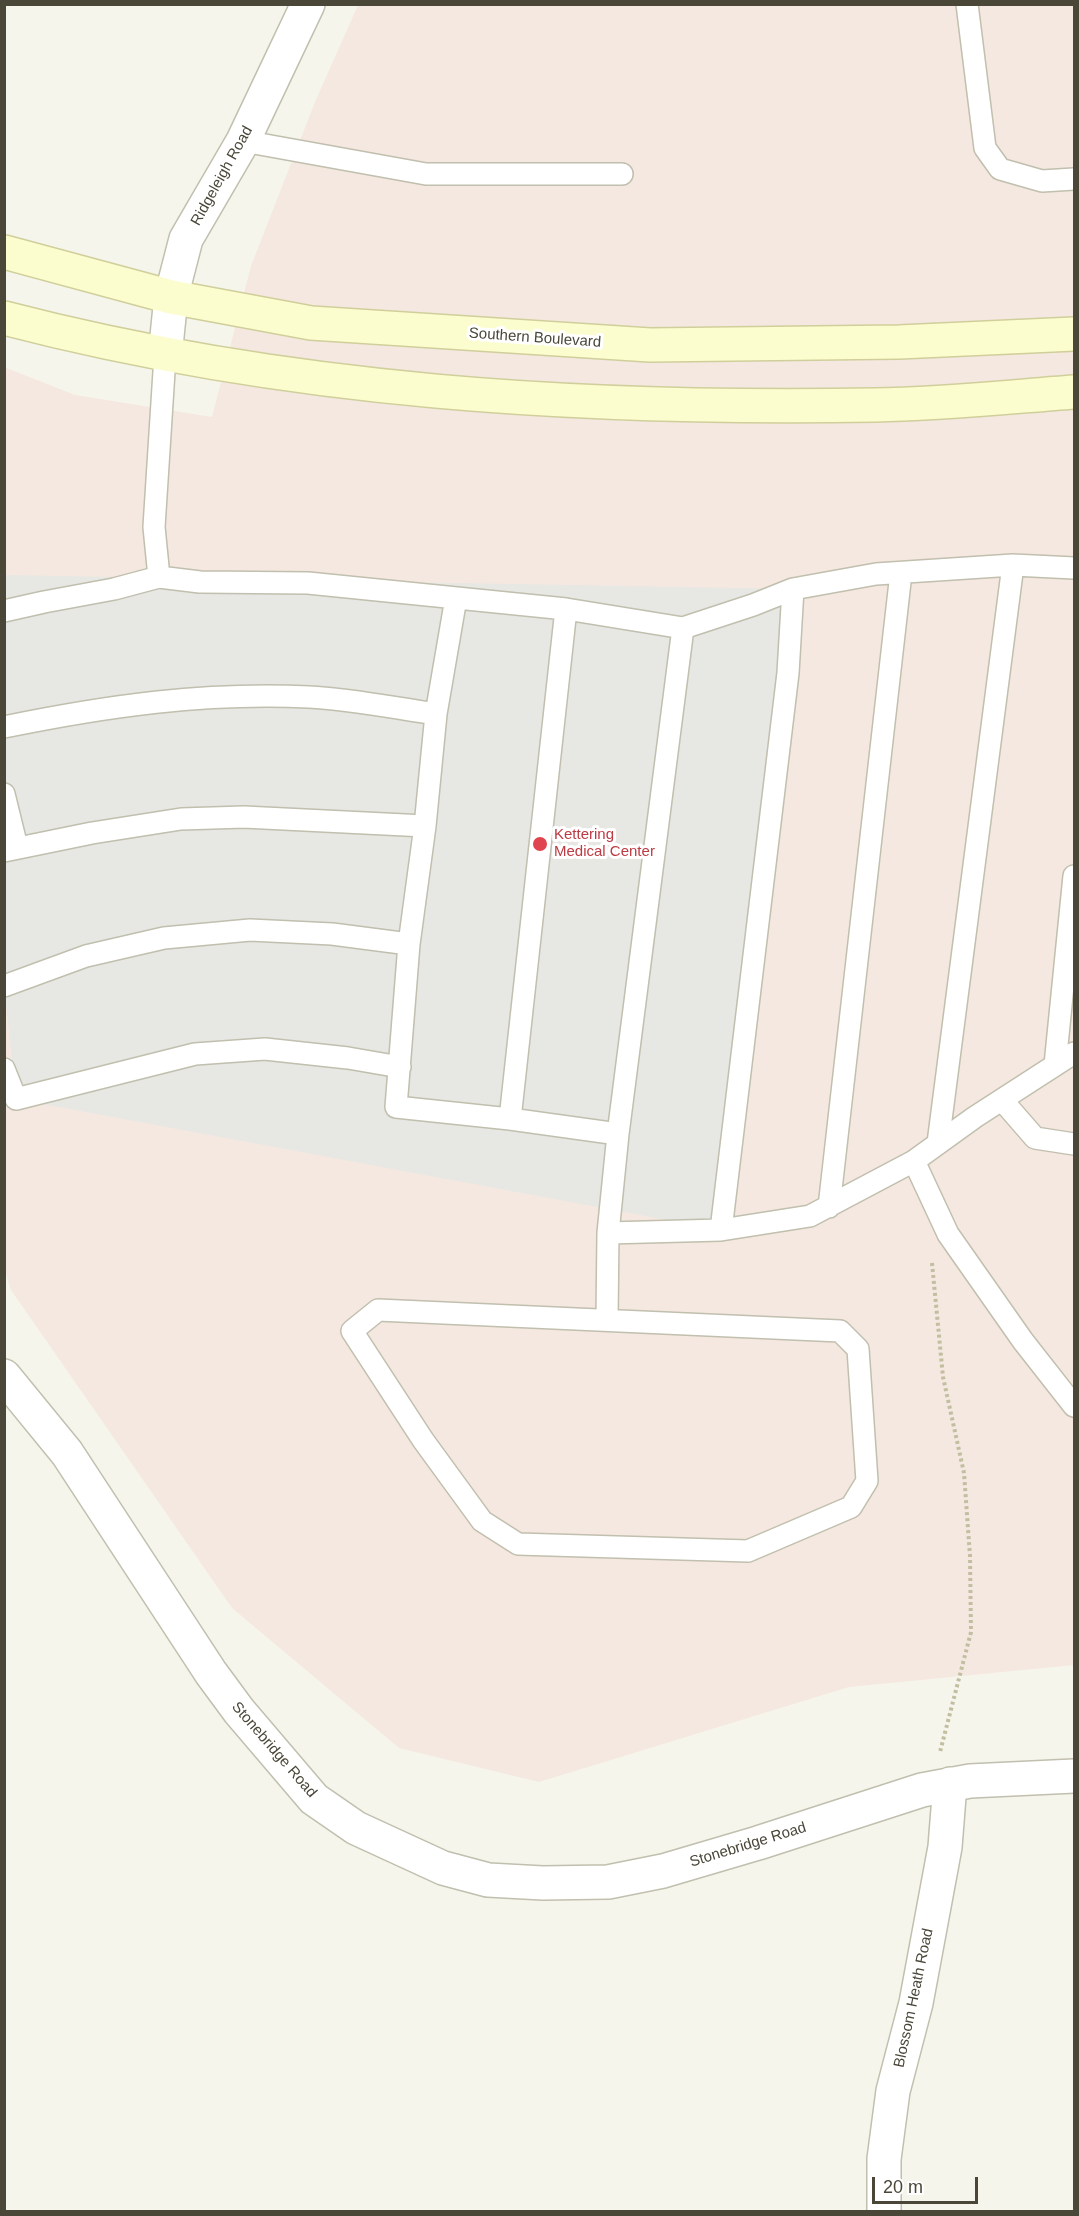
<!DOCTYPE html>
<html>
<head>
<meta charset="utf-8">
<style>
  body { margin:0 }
  #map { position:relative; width:1079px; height:2216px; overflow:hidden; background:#f5f5ec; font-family:Helvetica,sans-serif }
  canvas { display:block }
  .frame { position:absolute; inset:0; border:6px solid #4a4739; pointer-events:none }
  .scale { position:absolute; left:872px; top:2177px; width:106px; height:27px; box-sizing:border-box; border:3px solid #4a4739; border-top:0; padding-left:8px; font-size:18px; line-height:21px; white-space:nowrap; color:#4a4739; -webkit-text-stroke:4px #fff; paint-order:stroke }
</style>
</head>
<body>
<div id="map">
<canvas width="1079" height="2216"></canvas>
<div class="frame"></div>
<div class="scale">20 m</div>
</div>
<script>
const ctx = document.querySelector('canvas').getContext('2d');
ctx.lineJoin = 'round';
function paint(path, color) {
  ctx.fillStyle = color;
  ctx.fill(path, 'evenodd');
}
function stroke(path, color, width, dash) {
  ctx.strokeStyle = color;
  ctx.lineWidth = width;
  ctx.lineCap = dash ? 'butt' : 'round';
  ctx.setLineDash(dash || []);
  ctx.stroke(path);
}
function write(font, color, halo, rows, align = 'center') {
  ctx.font = font + ' Helvetica,sans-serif';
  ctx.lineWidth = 6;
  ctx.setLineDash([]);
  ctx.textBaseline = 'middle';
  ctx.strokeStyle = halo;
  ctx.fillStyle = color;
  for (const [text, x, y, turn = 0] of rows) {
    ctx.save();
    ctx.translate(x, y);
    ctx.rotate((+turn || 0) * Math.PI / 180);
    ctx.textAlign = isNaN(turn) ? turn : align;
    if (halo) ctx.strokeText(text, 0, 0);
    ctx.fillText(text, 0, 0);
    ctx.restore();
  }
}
paint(new Path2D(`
  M358,5H1074V1665L849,1687L539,1782L399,1748L232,1608L11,1290L5,1271L4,367L75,395L212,417L251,266L315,102Z`), '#f5e8e0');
paint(new Path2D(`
  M4,575L793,589L721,1230L16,1099L4,984Z`), '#e7e7e3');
const lane = new Path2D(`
  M967,4L985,148L1000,169L1042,181L1074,179
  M243,141L426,174H622
  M159,577L154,527L165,356
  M793,589L876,574L1013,565L1074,568
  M456,598L436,714L425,826L409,944L396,1107L510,1119L618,1134
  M4,611L44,602L114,589L159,577L200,582L308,583L566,609L683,628L753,605L793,589L788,673L721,1230
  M4,727C107,706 204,692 309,697C351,699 394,708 436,714
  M4,794L17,847
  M4,851L92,833L181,819L244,817L425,826
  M4,986L86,956L164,938L250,930L332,934L409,944
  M1074,1053L975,1117L914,1161L948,1234L1023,1341L1074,1406
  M1055,1065L1074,876
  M4,1069L16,1099L195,1054L265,1049L348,1058L400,1067
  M1002,1100L1035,1138L1074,1144
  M510,1119L566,609
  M938,1143L1013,565
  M829,1207L901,573
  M608,1233L721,1230L810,1216L914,1161
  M378,1310L840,1331L858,1349L867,1481L851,1507L748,1551L518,1544L482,1521L423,1440L352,1331Z
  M607,1319L608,1233L618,1134L683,628`);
const street = new Path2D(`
  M165,356L171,297L186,239L243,141L308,4
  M4,1376L67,1453L211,1673L239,1711L314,1799L356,1828L443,1868L488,1880L543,1883L608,1882L663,1871L758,1843L922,1790L970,1781L1074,1776
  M884,2212V2159L893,2091L916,2003L945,1847L950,1784`);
const secondary = new Path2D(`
  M4,252L171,297L311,323L650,345L899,342L1074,334
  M4,318C288,392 583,410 875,405C941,404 1008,397 1074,392`);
stroke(lane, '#c1bfae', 24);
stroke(street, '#c1bfae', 36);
stroke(secondary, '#d0cf9b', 36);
stroke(new Path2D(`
  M932,1263L943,1377L964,1473L970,1556L971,1632L940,1752`), '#c2bea0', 4, [3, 3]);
stroke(lane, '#fff', 21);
stroke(street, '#fff', 33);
stroke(secondary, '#fcfdce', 33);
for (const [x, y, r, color] of [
  [540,844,8,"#e0444e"]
]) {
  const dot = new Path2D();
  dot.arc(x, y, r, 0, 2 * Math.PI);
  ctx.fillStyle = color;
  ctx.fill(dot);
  stroke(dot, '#fff', 2);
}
write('15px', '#4a4739', '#fff', [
  ["Ridgeleigh Road",222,176,-61],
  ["Southern Boulevard",535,338,4],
  ["Stonebridge Road",274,1750,49],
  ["Stonebridge Road",748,1845,-17],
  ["Blossom Heath Road",914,1998,-78]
]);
write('15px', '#be3a42', '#fff', [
  ["Kettering",554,835],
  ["Medical Center",554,852]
], 'left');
</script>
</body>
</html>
